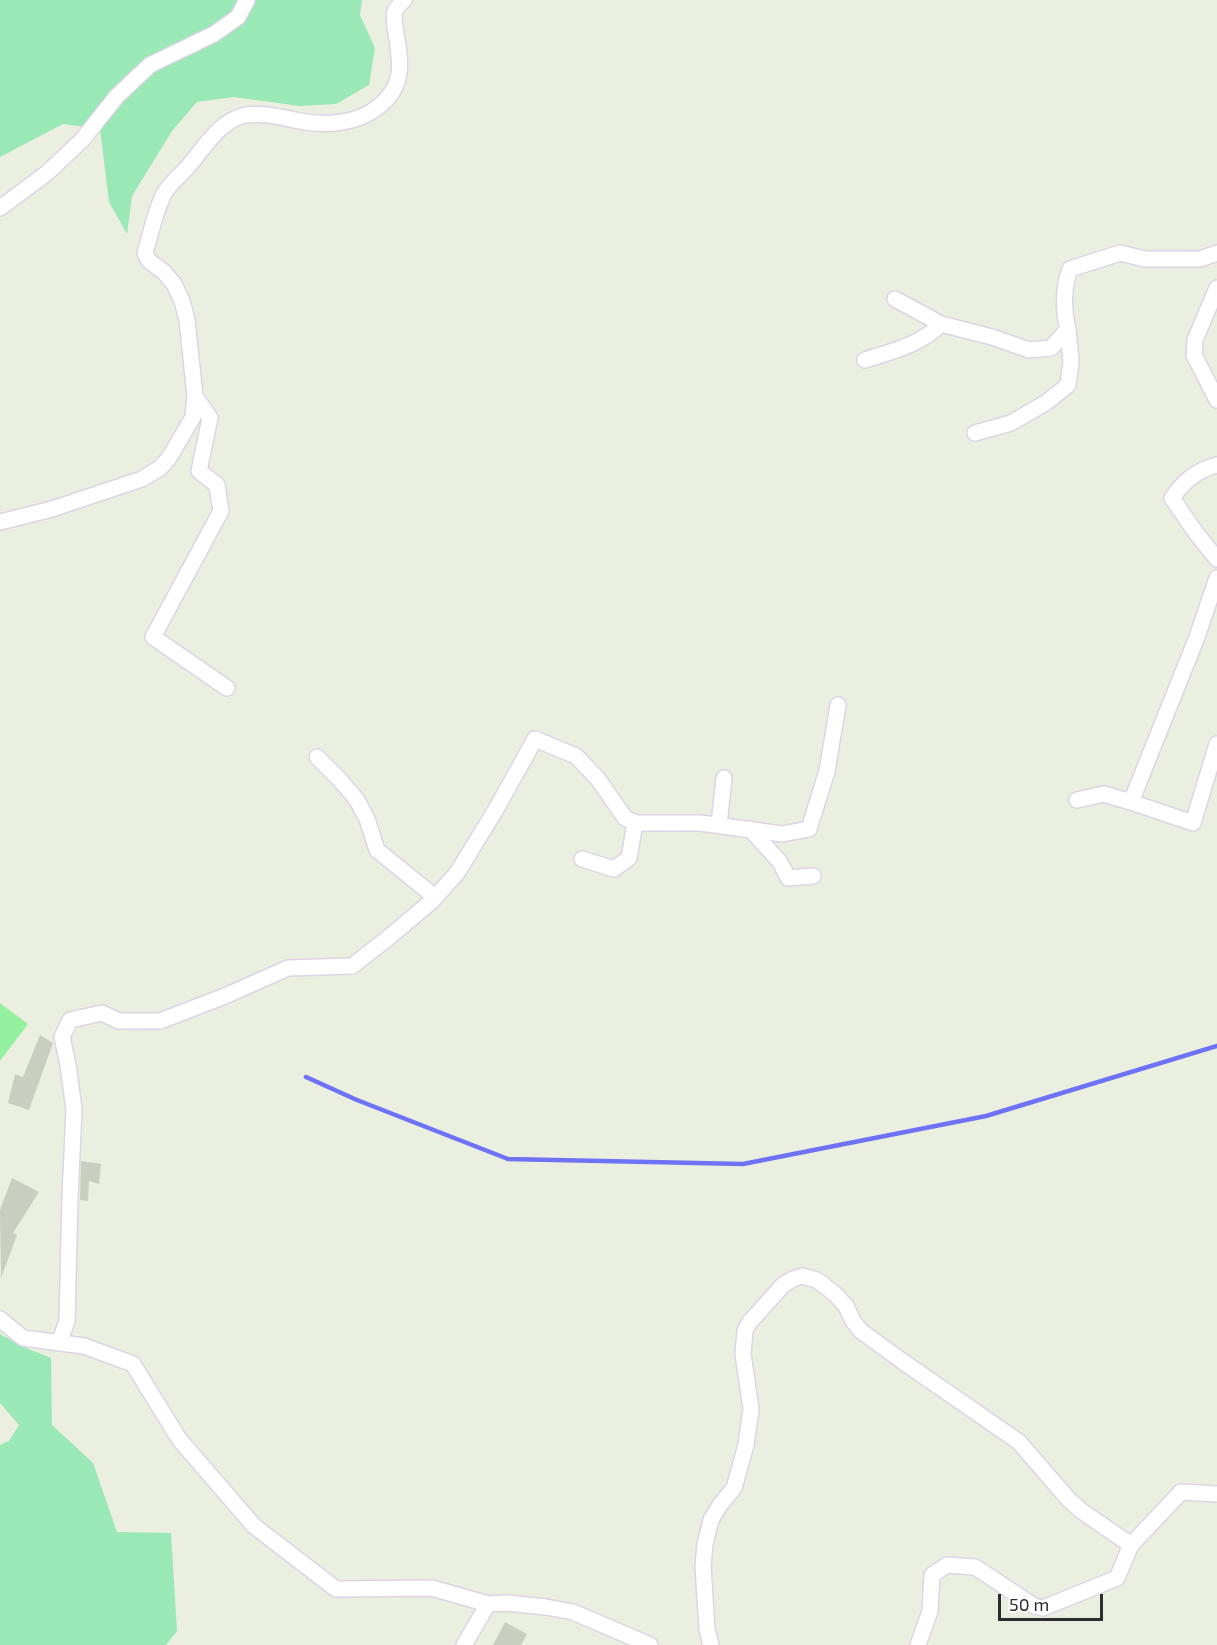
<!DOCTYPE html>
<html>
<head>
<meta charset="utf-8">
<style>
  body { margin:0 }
  #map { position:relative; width:1217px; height:1645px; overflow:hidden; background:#ebefdf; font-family:"Exo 2",sans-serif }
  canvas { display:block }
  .scale { position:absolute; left:998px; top:1594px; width:105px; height:27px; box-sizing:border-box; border:3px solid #2d2d2d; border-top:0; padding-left:8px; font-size:18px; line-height:21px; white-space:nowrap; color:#2d2d2d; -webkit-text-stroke:4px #fff; paint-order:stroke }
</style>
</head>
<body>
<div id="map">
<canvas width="1217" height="1645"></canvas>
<div class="scale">50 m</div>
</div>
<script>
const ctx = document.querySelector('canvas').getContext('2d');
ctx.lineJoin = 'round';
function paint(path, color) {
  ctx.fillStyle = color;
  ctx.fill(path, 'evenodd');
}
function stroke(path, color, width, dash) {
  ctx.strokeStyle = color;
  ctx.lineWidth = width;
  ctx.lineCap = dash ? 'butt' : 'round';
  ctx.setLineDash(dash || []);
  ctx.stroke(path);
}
paint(new Path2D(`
  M0,0H362L360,15L375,48L369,85L336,104L300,106L234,97L197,102L172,131L132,196L127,234L109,202L100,129L63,124L0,157Z
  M0,1334L26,1348L51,1358L52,1425L93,1463L117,1532L171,1533L177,1631L166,1645H0V1445L9,1441L19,1425L0,1403Z`), '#99e8b5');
paint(new Path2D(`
  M0,1003L28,1024L0,1061Z`), '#95f0a0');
stroke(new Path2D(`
  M306,1077L357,1100L508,1159L743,1164L986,1116L1217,1046`), '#6e72f6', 4.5);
paint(new Path2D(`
  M40,1035L53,1043L29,1110L8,1103L15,1074L23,1077Z
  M81,1161L101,1164L99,1184L89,1181L88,1201L80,1200Z
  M12,1178L39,1192L13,1233L17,1235L1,1278L0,1210Z
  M505,1622L527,1634L521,1645H493Z`), '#c9cec1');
const minor = new Path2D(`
  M0,208L47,173L82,140L117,96L150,65L214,34L238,17L247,0
  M1217,288L1195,340L1194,355L1217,400
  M895,299L941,324L992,337L1029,350L1051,348L1068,329C1063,310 1063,287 1070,269L1120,253L1145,259H1200L1217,253
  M865,360C893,351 920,345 941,324
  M195,396L210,418L199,471L217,485L221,511L153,637L227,688
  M975,433L1011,423L1047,402L1068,385L1071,361L1068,329
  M1217,465C1197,470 1184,481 1172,498L1196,533L1217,559
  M0,522L52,509L142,479L160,468L169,458L193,417L195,396L187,320L182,301L174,284L164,272L149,261L145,253C151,233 155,210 165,192C170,184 179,176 186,169C203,150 219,120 246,115C264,112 283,118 300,121C326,126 357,124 378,107C405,86 401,64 396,33C395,27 393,17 395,11C397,7 401,3 404,0
  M1217,578L1197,637L1131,802L1193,823L1217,744
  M317,757L340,780L357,800L367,819L377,850L435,897
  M1077,800L1104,794L1131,802
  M719,825L724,778
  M750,829L780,862L788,878L813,876
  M582,859L614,869L629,858L635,823
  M0,1319L23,1338L84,1346L133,1364L179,1439L254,1526L336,1589L432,1588L488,1604L507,1603L546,1607L573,1612L650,1645
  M59,1343L67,1321L70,1198L74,1109L68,1065L62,1037L70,1020L102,1013L119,1021H160L225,996L288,968L352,966L388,938L432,901L457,873L495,811L535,739L576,756L598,779L625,818L635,823H700L782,834L809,829L827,771L838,705
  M464,1645L488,1604
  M711,1645L707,1629L703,1566L705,1544L711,1520L720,1505L734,1488L746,1445L751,1409L743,1354L745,1331L749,1323L783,1285L793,1279L802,1276L817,1280L835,1294L846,1306L853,1321L861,1331L902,1361L1019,1442L1070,1501L1083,1512L1131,1545
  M918,1645L930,1611L932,1575L947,1565L975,1567L1034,1606L1043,1608L1117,1578L1131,1545L1181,1492L1217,1494`);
stroke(minor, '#ddd4e6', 18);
stroke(minor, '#fff', 15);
</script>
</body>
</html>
